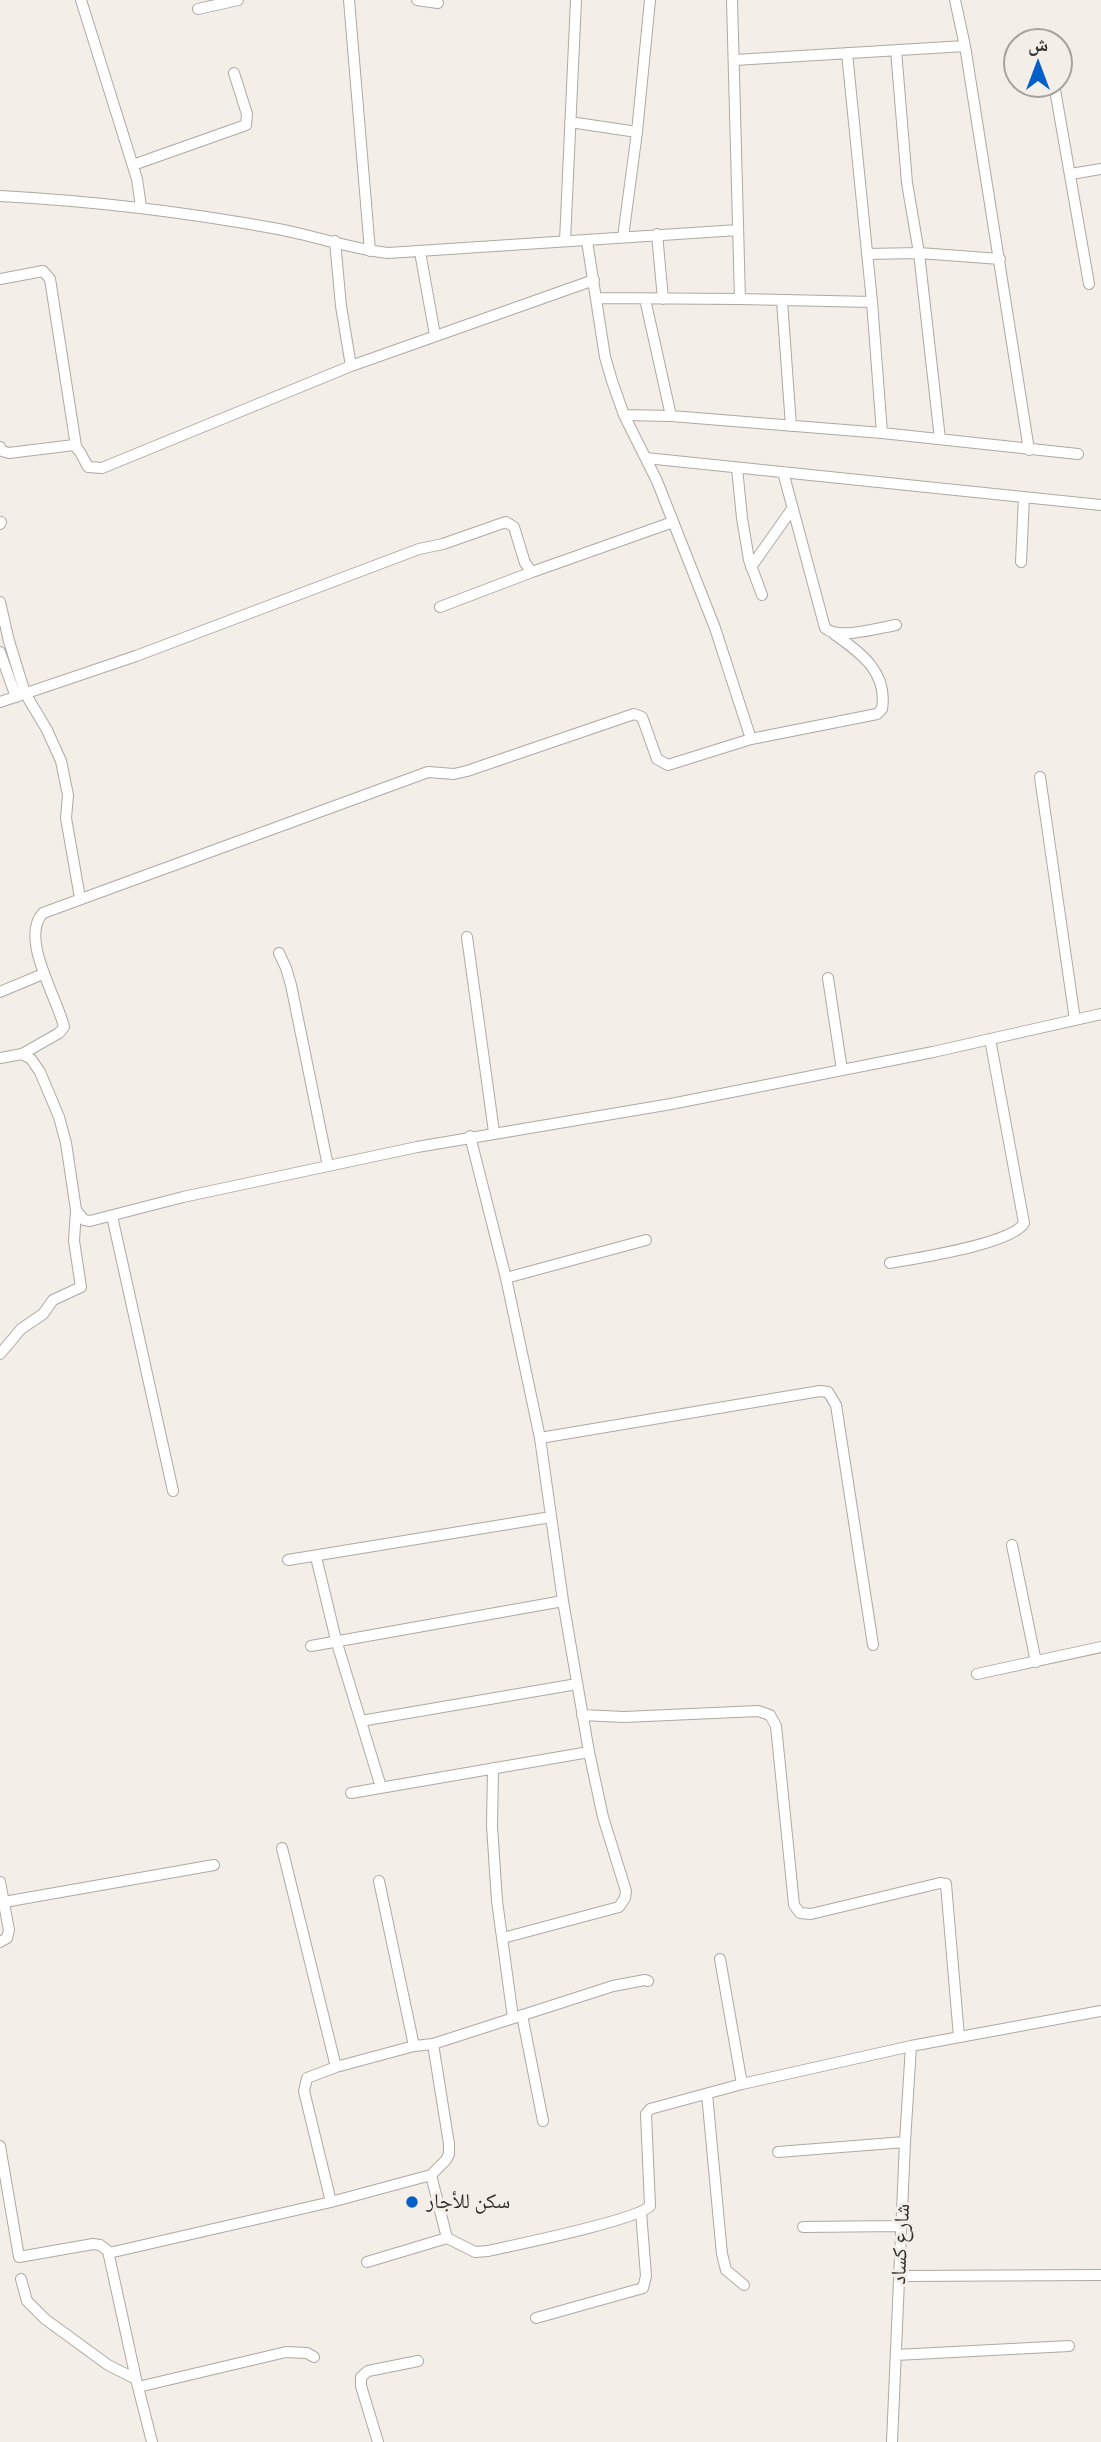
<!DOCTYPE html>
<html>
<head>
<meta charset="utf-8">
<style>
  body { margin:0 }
  #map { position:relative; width:1101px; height:2442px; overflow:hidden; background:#f3eee8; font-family:"PT Sans Narrow","Noto Naskh Arabic",sans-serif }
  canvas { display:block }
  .north { position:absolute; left:1003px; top:28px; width:70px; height:70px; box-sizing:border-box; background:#f3eee8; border:2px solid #a6a29e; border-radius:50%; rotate:0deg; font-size:19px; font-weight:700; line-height:28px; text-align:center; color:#32302e }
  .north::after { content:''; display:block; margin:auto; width:24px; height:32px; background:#055fc9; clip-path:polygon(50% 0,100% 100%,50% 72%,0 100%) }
</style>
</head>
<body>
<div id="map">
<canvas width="1101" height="2442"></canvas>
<div class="north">ش</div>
</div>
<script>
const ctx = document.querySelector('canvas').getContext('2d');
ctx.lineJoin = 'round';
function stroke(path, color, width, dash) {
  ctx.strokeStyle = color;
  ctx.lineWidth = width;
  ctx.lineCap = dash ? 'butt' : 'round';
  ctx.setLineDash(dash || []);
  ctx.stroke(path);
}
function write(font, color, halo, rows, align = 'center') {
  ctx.font = font + ' "PT Sans Narrow","Noto Naskh Arabic",sans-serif';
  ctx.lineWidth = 6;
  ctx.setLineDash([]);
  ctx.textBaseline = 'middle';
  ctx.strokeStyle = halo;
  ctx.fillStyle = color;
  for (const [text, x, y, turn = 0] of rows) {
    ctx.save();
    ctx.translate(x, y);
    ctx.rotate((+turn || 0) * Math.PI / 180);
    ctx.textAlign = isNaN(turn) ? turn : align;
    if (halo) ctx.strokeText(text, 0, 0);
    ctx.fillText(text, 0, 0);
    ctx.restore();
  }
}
const minor = new Path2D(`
  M81,0L137,179L141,207
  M349,0L370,251
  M417,0L438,3
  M732,0L740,299L872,302
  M955,0L965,46
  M198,9L238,0
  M896,50L907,183L919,253L940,439
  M847,53L872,302L882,433
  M735,60L965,46L1029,450
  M1054,84L1089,284
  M570,122L637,132
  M133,165L246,125L247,114L234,73
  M1071,174L1101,169
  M0,196C93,201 186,212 278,229C315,236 351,249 388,253L738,230
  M657,234L663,299
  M623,237L637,132L650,0
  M335,241L341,306L351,366
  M565,241L576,0
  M587,241L605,357L612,381L624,415L657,481L715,628L751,739
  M420,252L435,335
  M867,254L919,253L1000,259
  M0,279L43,271L50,279L76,446
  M597,298L740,299
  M645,299L671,416L882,433L1078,454
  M782,301L791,426
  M624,415L671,416
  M0,447L2,451L9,453L74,445L80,452L88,467L102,468L351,366L594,280
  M646,458L1101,505
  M737,468L742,518L749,560L762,595
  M783,472L825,628C838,640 879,628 896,625
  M0,524L1,522
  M1021,562L1024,497
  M751,567L792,509
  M0,602L9,641L25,693L47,730L61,761L68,795L66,818L80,898
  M440,607L532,572
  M0,652L16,697
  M0,702L136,656L419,549L443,544L500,524L506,522L514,527L525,563L532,572L673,522
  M1040,777L1075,1020
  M467,937L494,1132
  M279,953L286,968L291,985L328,1166
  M828,978L842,1070
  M0,992L43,974
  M22,1054L59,1033L64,1027C58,999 19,938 43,913L428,772L454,774L467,771L634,714L642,717L657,759L668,765L751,739L877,714L882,709C888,672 861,653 834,634
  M0,1058L22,1054L31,1059L40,1072L59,1117L66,1143L76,1210L84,1220L90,1221L183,1197L417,1147L671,1104L933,1052L1101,1014
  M470,1136L506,1278L540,1438L563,1601L589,1752L603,1817L626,1891L625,1898L619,1907L503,1938
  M112,1216L173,1491
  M890,1263C917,1258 1012,1244 1024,1223L990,1039
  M506,1278L646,1240
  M0,1354L21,1329L43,1314L53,1300L81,1287L74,1241L76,1210
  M540,1438L820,1391L828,1392L836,1405L873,1645
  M1012,1545L1036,1662
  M316,1557L336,1640L381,1787
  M288,1560L551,1517
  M311,1646L563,1601
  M977,1674L1101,1647
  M582,1715L624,1717L758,1711L770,1715L776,1726L794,1905L800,1913L811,1914L940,1883L946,1884L959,2037
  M361,1721L577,1684
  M493,1768L492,1826L497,1901L513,2018
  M351,1793L589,1752
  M282,1848L336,2067
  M379,1881L414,2046
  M0,1882L9,1930L7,1938L0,1942
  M4,1902L214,1865
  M720,1959L742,2084
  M522,2015L543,2121
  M707,2094L722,2254L726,2270L744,2285
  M0,2146L19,2257L93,2244L100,2245L108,2251L136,2379L152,2442
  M778,2152L905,2142
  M431,2175L447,2238L475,2252L488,2251C515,2245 637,2220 650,2206L646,2114L650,2109L742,2084L911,2046L1101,2011
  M331,2202L304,2091L307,2078L336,2067L414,2046L433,2044L613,1986L645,1980L648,1981
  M803,2227L902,2226
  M109,2253L331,2202L431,2175L446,2160L449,2154V2144L433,2044
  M367,2262L447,2238
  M899,2276L1101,2275
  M21,2279L27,2301L45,2319L108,2365L136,2379
  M536,2318L643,2288L646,2276L641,2212
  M896,2355L1069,2346
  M138,2387L286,2352L307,2353L314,2357
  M378,2442L361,2386V2377L368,2371L418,2361
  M892,2442L905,2142L911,2046`);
stroke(minor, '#aea9a4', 12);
stroke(minor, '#fff', 10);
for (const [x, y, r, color] of [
  [412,2202,7,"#055fc9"]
]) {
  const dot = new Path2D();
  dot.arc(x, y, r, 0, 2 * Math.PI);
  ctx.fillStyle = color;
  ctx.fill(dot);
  stroke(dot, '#f3eee8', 2.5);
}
write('21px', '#32302e', '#f3eee8', [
  ["سكن للأجار",426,2202]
], 'left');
write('21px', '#32302e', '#f3eee8', [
  ["شارع كساد",901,2244,-87]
]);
</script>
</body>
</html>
